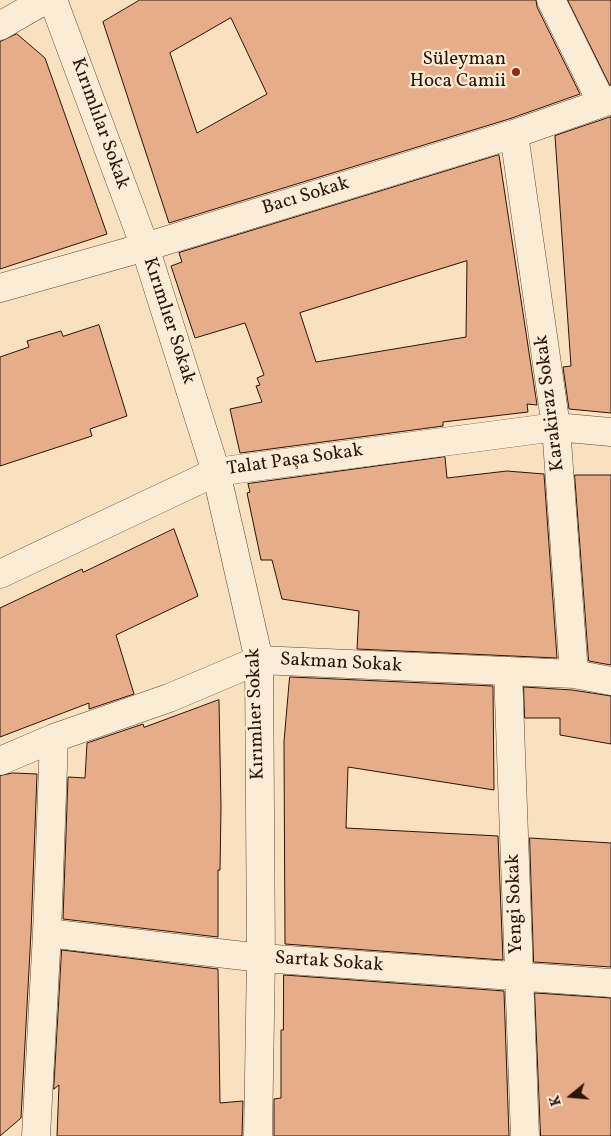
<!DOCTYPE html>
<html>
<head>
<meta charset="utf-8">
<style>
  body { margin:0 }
  #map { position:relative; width:611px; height:1136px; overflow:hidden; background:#f9e1bf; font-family:Vollkorn,serif }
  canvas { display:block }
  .north { position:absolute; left:546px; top:1071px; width:50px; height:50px; -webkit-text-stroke:4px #fbecd5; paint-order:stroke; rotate:253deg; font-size:14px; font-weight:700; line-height:20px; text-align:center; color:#2c1409 }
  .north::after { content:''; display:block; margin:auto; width:18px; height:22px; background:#2c1409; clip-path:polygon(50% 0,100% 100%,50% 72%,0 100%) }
</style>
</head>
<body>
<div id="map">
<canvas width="611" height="1136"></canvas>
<div class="north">K</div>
</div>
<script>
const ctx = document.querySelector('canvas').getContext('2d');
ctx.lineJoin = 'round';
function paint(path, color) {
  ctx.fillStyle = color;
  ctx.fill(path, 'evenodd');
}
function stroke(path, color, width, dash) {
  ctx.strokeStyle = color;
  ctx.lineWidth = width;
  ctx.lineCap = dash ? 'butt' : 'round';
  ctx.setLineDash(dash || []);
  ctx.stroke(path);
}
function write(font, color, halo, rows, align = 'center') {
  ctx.font = font + ' Vollkorn,serif';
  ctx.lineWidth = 4.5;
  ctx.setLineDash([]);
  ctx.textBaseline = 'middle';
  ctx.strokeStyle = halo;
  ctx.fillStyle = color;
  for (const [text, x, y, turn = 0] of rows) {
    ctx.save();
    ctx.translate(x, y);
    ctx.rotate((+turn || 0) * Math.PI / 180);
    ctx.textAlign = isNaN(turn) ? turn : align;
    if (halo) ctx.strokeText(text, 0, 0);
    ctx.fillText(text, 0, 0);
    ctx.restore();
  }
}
const building = new Path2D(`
  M140,0H536L537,7L580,94L509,119L169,223L103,22ZM231,18L267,94L197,133L170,53Z
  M568,0H611V85H610Z
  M17,34L45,58L107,234L0,269V42Z
  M611,117V413L569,409L563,367L571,366L555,136Z
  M499,155L537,405L527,404L528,412L443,422V426L240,453L230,409L262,402L256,386L260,385L257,378L264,375L245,323L195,338L171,266L182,262L179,253ZM467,261L466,337L316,362L300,313Z
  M99,325L127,416L90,429L92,436L0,466V357L29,347L27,341L61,331L63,336Z
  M445,457L447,478L507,471L544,474L557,658L357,649L359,611L282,599L272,560H261L247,493L250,492L248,484Z
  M575,475H611V665L589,661Z
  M174,529L198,596L116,635L134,694L89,709V703L0,737V608L82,569L83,572Z
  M290,677L493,686L494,790L348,767L346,828L498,836L503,960L285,944L284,742Z
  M524,687L572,690L611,696V744L560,735V718H525Z
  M219,700L221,807L220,870H218V937L63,919L68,777L85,778L87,743L143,724L144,727Z
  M13,773L37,774L31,932L21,1118L0,1136V776Z
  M530,838L611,843V967L534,962Z
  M62,950L218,969L220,1103L243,1101L242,1136H57L59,1085L54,1089Z
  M284,975L504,991L509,1136H274V1099L281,1098V1030H283Z
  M535,993L611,998V1136H541Z`);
paint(building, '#e6ad8b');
stroke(building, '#2c1409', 1);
const street = new Path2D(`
  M53,0L145,247L216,472L259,660L261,958L258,1136
  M551,0L602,103
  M0,26L45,0
  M514,134L556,427L574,674
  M0,288L145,247L514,134L611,100
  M0,574L216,472L556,427L611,432
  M508,671L525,1136
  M0,761L54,738L169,698L259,660L574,674L611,681
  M47,933L261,958L611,983
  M36,1136L47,933L54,738`);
stroke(street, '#5f4736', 29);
stroke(street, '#fbecd5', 28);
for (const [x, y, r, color] of [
  [516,72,5,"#8f2418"]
]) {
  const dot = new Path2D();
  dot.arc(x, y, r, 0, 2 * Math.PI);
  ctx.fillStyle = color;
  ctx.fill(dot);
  stroke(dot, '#fbecd5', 2);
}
write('19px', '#2c1409', '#fbecd5', [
  ["Süleyman",506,61],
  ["Hoca Camii",506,83]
], 'right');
write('19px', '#2c1409', '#fbecd5', [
  ["Kırımlılar Sokak",99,124,70],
  ["Bacı Sokak",306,197,-17],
  ["Kırımlıer Sokak",168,321,72],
  ["Karakiraz Sokak",551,403,-97],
  ["Talat Paşa Sokak",295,461,-8],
  ["Sakman Sokak",341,664,3],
  ["Kırımlıer Sokak",257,714,-92],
  ["Yengi Sokak",516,904,-92],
  ["Sartak Sokak",329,963,4]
]);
</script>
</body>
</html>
